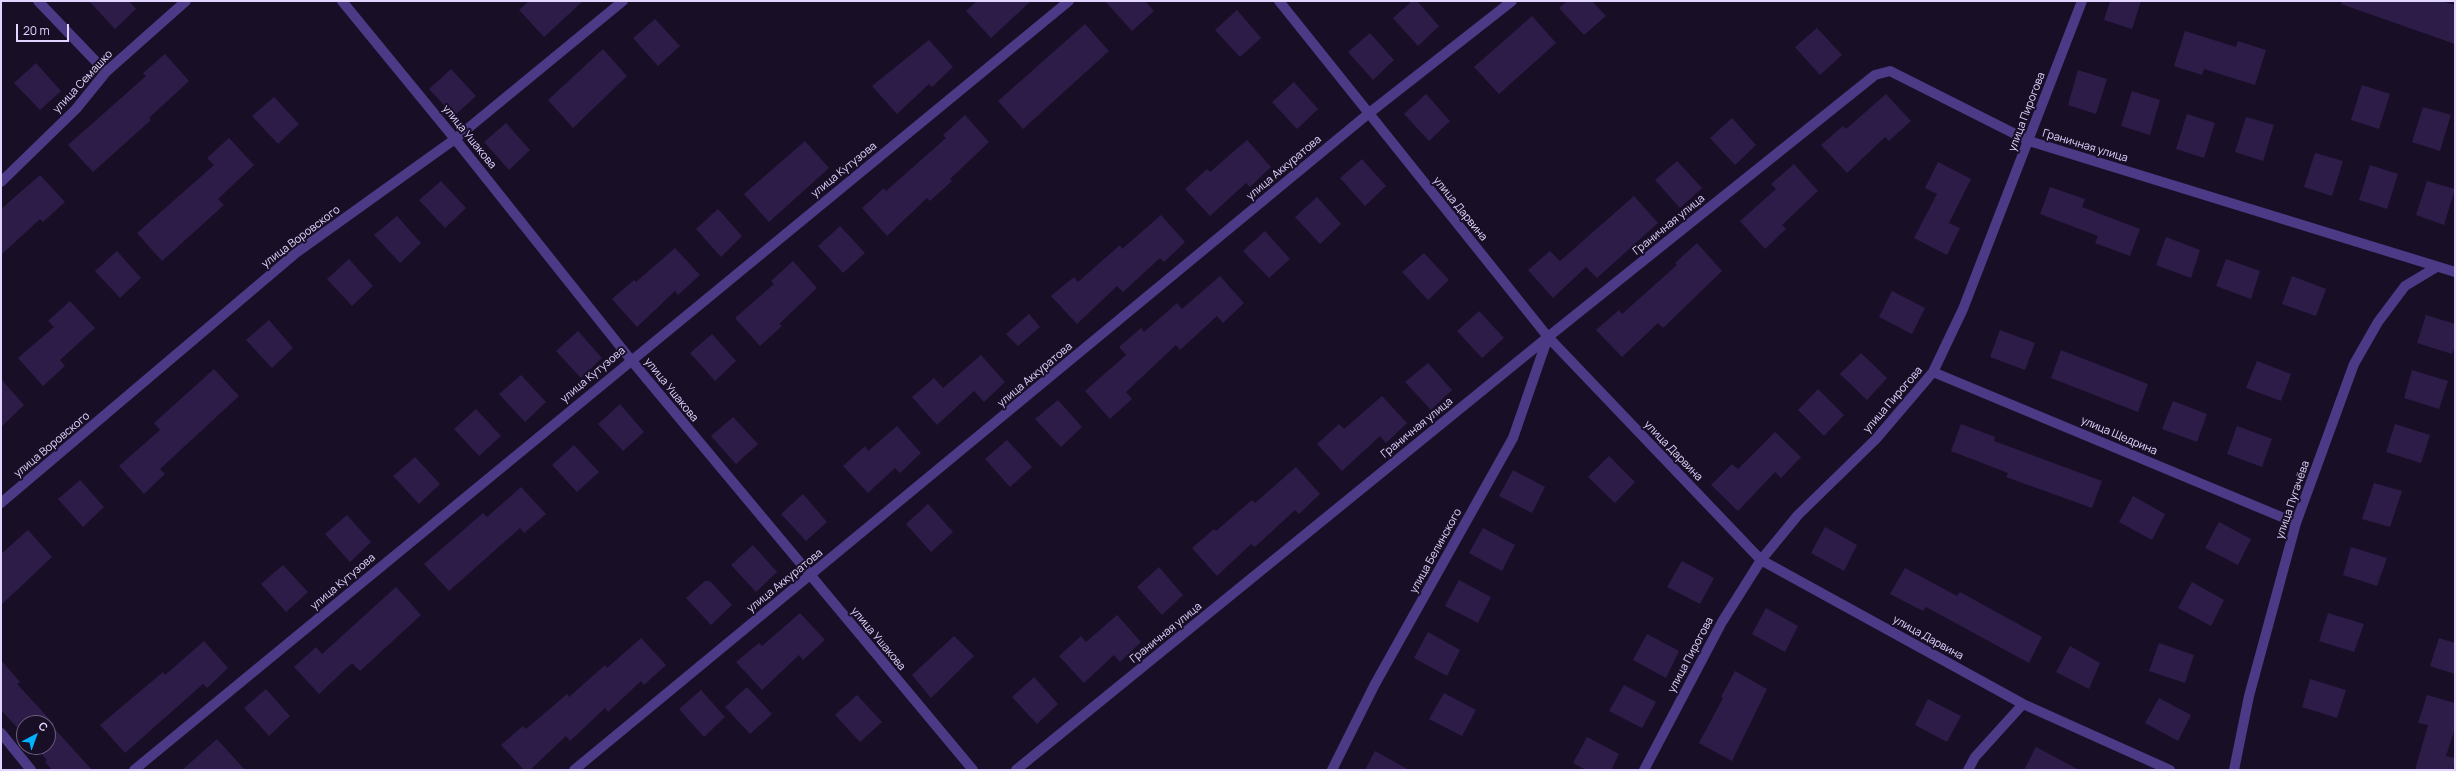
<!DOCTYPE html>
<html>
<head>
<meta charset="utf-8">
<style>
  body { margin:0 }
  #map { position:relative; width:2456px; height:771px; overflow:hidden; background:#180f27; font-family:Manrope,sans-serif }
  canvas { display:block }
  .frame { position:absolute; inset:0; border:2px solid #e2d5ff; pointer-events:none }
  .north { position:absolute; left:16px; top:715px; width:40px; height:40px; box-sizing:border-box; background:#180f27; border:1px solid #695e7d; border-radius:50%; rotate:41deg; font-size:11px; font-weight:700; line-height:16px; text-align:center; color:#e2d5ff }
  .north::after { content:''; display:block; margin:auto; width:14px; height:18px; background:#01b3ff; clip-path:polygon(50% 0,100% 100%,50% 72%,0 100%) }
  .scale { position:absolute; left:16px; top:24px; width:53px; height:18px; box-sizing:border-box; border:2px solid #e2d5ff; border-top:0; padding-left:5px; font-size:12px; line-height:14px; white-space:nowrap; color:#e2d5ff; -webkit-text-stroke:3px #180f27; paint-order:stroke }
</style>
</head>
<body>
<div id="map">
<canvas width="2456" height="771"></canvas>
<div class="frame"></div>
<div class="north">С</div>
<div class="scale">20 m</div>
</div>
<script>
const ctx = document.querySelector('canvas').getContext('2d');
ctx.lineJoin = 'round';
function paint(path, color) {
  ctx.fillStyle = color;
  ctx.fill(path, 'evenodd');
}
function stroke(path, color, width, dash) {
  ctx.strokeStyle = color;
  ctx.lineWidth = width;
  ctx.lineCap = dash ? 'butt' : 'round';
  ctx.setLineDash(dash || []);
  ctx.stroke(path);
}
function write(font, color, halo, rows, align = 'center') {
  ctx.font = font + ' Manrope,sans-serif';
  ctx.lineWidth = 4;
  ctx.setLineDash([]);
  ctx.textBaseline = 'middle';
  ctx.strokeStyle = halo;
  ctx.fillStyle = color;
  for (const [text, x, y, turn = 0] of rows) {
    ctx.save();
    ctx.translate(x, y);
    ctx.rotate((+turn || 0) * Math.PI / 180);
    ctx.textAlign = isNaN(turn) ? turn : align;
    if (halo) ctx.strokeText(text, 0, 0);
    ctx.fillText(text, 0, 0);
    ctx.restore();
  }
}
paint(new Path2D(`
  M89,1H129L136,9L115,29Z
  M529,1H583L544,37L519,10Z
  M977,1H1031L991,38L966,11Z
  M1105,1H1145L1154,11L1132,31Z
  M1412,1H1417L1439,26L1418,46L1393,18Z
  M1567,1H1592L1606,16L1584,35L1559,8Z
  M2110,1H2141L2132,29L2104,20Z
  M2342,1H2441L2455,5V44L2341,4Z
  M1237,10L1261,38L1240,57L1215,30Z
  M1532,16L1556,43L1499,94L1474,67Z
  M655,19L680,46L658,66L633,38Z
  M1085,24L1109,51L1023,129L998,101Z
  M1817,28L1842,55L1820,75L1795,47Z
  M2185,31L2236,47L2238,41L2266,50L2255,85L2204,69L2202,75L2174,66Z
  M1370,33L1394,60L1373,80L1348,52Z
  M929,40L953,67L932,87L929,84L897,114L872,86Z
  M603,49L627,76L573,128L548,100Z
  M165,54L189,81L149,118L151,120L93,172L68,145L146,76L143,73Z
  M36,63L61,91L40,110L14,83Z
  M451,69L476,96L454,116L429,89Z
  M2078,70L2107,79L2096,114L2068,105Z
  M1294,82L1318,109L1297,129L1272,102Z
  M2362,85L2390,94L2379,129L2351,120Z
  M2132,91L2160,100L2150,135L2121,126Z
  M1426,94L1450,121L1429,141L1404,114Z
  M1886,94L1911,121L1889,141L1885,137L1847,173L1821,145L1843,126L1846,129Z
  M274,97L299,124L278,144L252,116Z
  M2423,107L2451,115L2440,151L2412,142Z
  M2187,114L2215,123L2204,158L2176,149Z
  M965,115L989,142L950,179L952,181L930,201L927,198L887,236L862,208L884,188L886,191L946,138L943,135Z
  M2246,117L2274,125L2263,161L2235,152Z
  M1732,118L1756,145L1735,165L1710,138Z
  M506,123L530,150L509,170L484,142Z
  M229,138L254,165L218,199L224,205L162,261L137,233L214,165L207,158Z
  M1247,140L1271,167L1250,187L1246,183L1210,216L1185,189L1207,169L1210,172Z
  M805,141L829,168L769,222L744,194Z
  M2315,153L2343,161L2332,196L2304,187Z
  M1362,159L1386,186L1365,206L1340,178Z
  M1677,161L1702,188L1680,208L1655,180Z
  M1938,162L1971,179L1949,223L1960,228L1947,255L1914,238L1937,194L1925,188Z
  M1794,164L1818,191L1782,225L1786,229L1765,249L1740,221L1776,189L1771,184Z
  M2370,165L2398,174L2387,209L2359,200Z
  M40,175L65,202L43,222L40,219L1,255V209Z
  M441,181L466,208L445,228L419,200Z
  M2427,181L2455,189L2444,225L2416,215Z
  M2050,187L2085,199L2082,207L2140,229L2130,256L2095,243L2098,236L2040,214Z
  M1634,196L1658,223L1597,278L1586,267L1553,298L1528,270L1550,251L1560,261Z
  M1317,197L1341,224L1320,244L1295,217Z
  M718,209L742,236L721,257L696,229Z
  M1161,215L1185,242L1164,262L1160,258L1123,292L1117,286L1077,324L1051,296L1074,277L1078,282L1120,245L1122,249Z
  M397,216L421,243L400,263L374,235Z
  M840,226L865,253L843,273L818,246Z
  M1265,231L1290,259L1269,278L1243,251Z
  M2166,237L2200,250L2191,278L2156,265Z
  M1697,243L1722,271L1663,328L1658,323L1622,357L1596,330L1619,310L1622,314L1677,265L1675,263Z
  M675,248L700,275L678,295L675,291L637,327L612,299L634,280L636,282Z
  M117,251L141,278L120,298L95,271Z
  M1424,253L1449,280L1428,300L1402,272Z
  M349,259L373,286L352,306L327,279Z
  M2226,259L2260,271L2251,299L2216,286Z
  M793,261L817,288L779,324L782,326L760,346L735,318L774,284L771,281Z
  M1220,276L1244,303L1223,323L1217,316L1180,350L1176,345L1126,392L1132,399L1110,419L1085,391L1126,355L1119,347L1141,328L1144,332L1177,303L1182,309Z
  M2292,276L2326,289L2316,316L2282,304Z
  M1892,291L1925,308L1912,334L1879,317Z
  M70,301L95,328L60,360L65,366L43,386L18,358L54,327L48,321Z
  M1479,311L1504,338L1482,358L1457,331Z
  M1029,314L1040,327L1018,346L1006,334Z
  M2426,315L2455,324V346L2452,354L2417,343Z
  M269,320L293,348L272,368L246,340Z
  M2000,330L2035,343L2025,370L1990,357Z
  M578,331L602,358L581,378L556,351Z
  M712,334L736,361L715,381L690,353Z
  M2061,350L2148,384L2138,412L2051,378Z
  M1861,353L1887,378L1867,400L1840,374Z
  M981,355L1005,382L984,402L974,391L937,425L912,397L934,378L943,388Z
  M2257,361L2291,374L2281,401L2246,388Z
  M1428,363L1452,390L1431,410L1405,382Z
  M214,369L239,396L160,469L165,474L144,494L119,466L160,430L154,423Z
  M2412,370L2448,381L2439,409L2404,398Z
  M521,375L546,402L525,422L499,394Z
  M1,379L24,405L1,427Z
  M1818,389L1844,415L1824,436L1798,410Z
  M1382,396L1407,423L1386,443L1380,436L1342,471L1317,444L1339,424L1344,429Z
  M1058,400L1082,427L1061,447L1035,419Z
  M2173,401L2207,414L2197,442L2162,429Z
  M620,404L644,432L623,451L598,424Z
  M476,409L501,436L479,456L454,429Z
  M733,417L758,444L736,464L711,436Z
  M1961,424L1995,437L1994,441L2102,481L2092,508L2006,477L2008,473L1951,451Z
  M2395,424L2430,435L2421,463L2386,452Z
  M897,426L921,453L900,473L895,468L868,493L843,466L865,446L868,451Z
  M2237,426L2272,439L2262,467L2227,454Z
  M1775,432L1801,457L1781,478L1775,472L1738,511L1711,485L1732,464L1738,469Z
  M1007,440L1032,467L1010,487L985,459Z
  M574,445L599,472L577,492L552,465Z
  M1609,456L1635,482L1615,503L1588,477Z
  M415,457L440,484L419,504L393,476Z
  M1296,467L1320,494L1299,514L1295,510L1255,547L1251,544L1217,576L1192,548L1214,529L1216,531L1252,500L1255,503Z
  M1513,470L1545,487L1532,513L1499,496Z
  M80,480L104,507L83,527L58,499Z
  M2374,483L2402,491L2390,527L2362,519Z
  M521,487L546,514L524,533L520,528L449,591L424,564L483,513L487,517Z
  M803,494L827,522L806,541L781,514Z
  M2133,496L2165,514L2152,540L2119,522Z
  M928,504L953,532L931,552L906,524Z
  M347,515L371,542L350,562L325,534Z
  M2219,522L2251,539L2238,565L2205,548Z
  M1825,527L1857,545L1844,571L1811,553Z
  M1483,528L1515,545L1502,571L1469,553Z
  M28,530L52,557L1,605V554Z
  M753,545L777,572L756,592L731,565Z
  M2351,547L2387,558L2377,586L2343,575Z
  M1682,561L1714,578L1700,604L1667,587Z
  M283,565L308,592L286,612L261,584Z
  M1159,567L1183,595L1162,615L1137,587Z
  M1905,568L1957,596L1960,592L2042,637L2029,663L1926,607L1923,611L1890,594Z
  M1459,580L1491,597L1478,623L1445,606Z
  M705,581H710L732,605L711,625L686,598Z
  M2192,582L2224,600L2211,626L2178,608Z
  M396,587L421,615L360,671L352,663L319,694L294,667L316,647L322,654Z
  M1766,608L1798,626L1785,652L1752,634Z
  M800,613L825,640L803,660L799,655L762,690L736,662L759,643L762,646Z
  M2328,613L2364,624L2354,652L2319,641Z
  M1117,615L1141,642L1120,662L1114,655L1084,683L1059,656L1081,636L1086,642Z
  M1428,632L1460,650L1447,676L1414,658Z
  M1647,634L1679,651L1666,678L1633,660Z
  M954,636L974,656L931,698L912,675Z
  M641,638L666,665L644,685L641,681L608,712L605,708L570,741L566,736L530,770H524L501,745L523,726L526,729L567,694L569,697L605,665L607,668Z
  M2439,638L2455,643V674L2430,666Z
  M204,641L228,668L207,688L203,684L125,753L100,725L163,672L165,675Z
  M2159,643L2194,655L2185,683L2149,671Z
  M2070,646L2100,663L2089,689L2056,672Z
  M1,660L20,682L17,684L54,724L52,726L92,770H52L45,762L47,760L35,747H48V723H24V735L1,710Z
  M1735,671L1767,689L1732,761L1699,743L1723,698L1721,697Z
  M1034,677L1058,704L1037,724L1012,697Z
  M2310,679L2346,690L2337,718L2302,707Z
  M1624,685L1656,702L1642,728L1609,711Z
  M747,687L772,714L750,734L725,707Z
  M266,689L290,716L269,736L244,708Z
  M701,690L725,717L704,737L679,709Z
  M1444,693L1476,710L1462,736L1429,719Z
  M857,695L882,722L860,742L835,715Z
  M2427,695L2455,703V728L2446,756L2455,758L2453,770H2415L2428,725L2418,723Z
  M2159,698L2191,715L2178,741L2145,723Z
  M1928,699L1961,716L1947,742L1915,725Z
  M1587,737L1619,754L1611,770H1586L1573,763Z
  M217,739L245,770H182Z
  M2036,747L2079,770H2024Z
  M1375,751L1409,770H1365Z`), '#2d1b48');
stroke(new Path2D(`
  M38,1L106,72
  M342,1L455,139L631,360L973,770
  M1279,1L1548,337L1761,560L2023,704L2170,770
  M1,182L76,109L106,72L186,1
  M1933,372L2296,523
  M1,503L296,253L455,139L623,1
  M1,733L31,770
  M134,770L1069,1
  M574,770L1368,114L1512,1
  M1016,770L1548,337L1875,75L1890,71L2029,141L2455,272
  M1332,770L1375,684L1513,438L1548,337
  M1644,770L1722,622L1761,560L1798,515L1876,439L1933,372L1963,309L2082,1
  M1968,770L1975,757L2023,704
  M2234,770L2249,696L2296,523L2354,364L2378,322L2405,286L2435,268`), '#4c3a86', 10);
write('11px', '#e2d5ff', '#180f27', [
  ["улица Семашко",83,82,-47],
  ["улица Пирогова",2027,112,-69],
  ["улица Ушакова",469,137,51],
  ["Граничная улица",2085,146,17],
  ["улица Аккуратова",1284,168,-40],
  ["улица Кутузова",844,170,-39],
  ["улица Дарвина",1460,209,51],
  ["Граничная улица",1669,225,-39],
  ["улица Воровского",301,237,-37],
  ["улица Кутузова",593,375,-40],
  ["улица Аккуратова",1035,375,-40],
  ["улица Ушакова",671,390,51],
  ["улица Пирогова",1893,400,-49],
  ["Граничная улица",1417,428,-39],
  ["улица Щедрина",2119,436,23],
  ["улица Воровского",52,445,-40],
  ["улица Дарвина",1673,451,46],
  ["улица Пугачёва",2293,500,-71],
  ["улица Белинского",1436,551,-61],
  ["улица Аккуратова",785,581,-39],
  ["улица Кутузова",343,582,-40],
  ["Граничная улица",1166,633,-39],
  ["улица Дарвина",1928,638,29],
  ["улица Ушакова",878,639,50],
  ["улица Пирогова",1691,655,-62]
]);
</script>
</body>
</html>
